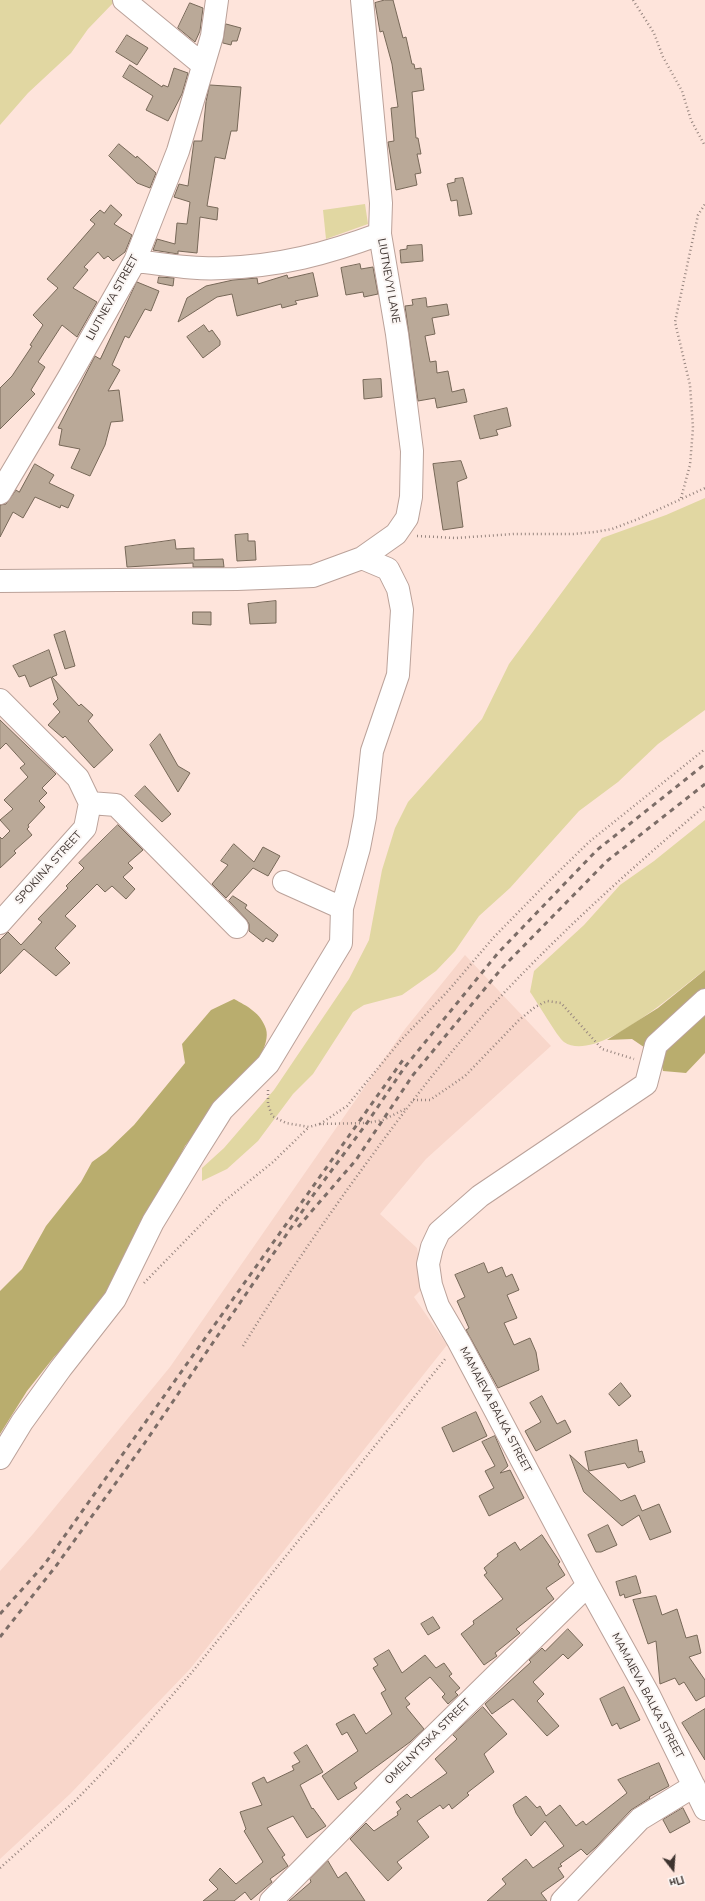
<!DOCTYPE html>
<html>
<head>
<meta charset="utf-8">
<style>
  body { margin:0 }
  #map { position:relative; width:705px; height:1901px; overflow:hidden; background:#fee4db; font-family:"Nunito Sans",sans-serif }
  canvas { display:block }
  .north { position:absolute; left:653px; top:1849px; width:40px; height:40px; -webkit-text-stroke:3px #fbf6f4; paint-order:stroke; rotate:163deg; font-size:11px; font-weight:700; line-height:16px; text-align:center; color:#3e3430 }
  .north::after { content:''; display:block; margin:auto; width:14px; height:18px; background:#3e3430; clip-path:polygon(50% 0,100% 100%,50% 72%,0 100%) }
</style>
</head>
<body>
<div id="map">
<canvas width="705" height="1901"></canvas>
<div class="north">Пн</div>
</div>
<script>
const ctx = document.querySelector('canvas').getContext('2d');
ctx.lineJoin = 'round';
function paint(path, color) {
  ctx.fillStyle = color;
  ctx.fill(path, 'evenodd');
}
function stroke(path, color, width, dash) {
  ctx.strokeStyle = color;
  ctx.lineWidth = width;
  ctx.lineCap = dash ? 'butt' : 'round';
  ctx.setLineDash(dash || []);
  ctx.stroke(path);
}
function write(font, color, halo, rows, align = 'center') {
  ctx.font = font + ' "Nunito Sans",sans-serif';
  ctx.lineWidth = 4;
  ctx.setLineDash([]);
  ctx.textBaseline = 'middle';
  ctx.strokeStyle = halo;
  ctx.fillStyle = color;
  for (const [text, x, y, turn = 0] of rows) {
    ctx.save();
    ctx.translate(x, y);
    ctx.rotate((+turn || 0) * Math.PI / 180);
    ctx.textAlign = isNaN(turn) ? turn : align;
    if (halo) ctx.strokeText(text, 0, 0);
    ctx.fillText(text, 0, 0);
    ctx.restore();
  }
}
paint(new Path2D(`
  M465,955L551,1046L426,1159L380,1214L417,1248L424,1287L414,1297L447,1345L190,1669L70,1794L0,1859V1571L33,1534L170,1367L405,1029Z`), '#f8d6ca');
paint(new Path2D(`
  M0,0H116L88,29L71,53L28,93L0,125Z
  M365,204L368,224L326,239L323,210Z
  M705,498V710L658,744L618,782L579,811L510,888L479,916L455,951L436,971L402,995L364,1005L353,1012L313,1074L293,1094L258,1141L227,1169L202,1181V1168L224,1148L274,1090L349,979L369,940L382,870L395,828L408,802L482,719L509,664L602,538L666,515Z
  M705,820V970C678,989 597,1065 564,1042C558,1038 536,1000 530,992L534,971L584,925L620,885L654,861Z`), '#e1d7a2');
paint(new Path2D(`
  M705,970V1053L686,1073L663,1071L660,1058L632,1039L607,1040L658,1008Z
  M234,999C247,1006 261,1013 266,1029C275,1059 204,1123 185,1146L119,1277L70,1341L54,1357L27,1391L0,1434V1291L22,1269L46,1226L81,1182L92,1162L106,1152L134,1125L185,1063L182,1044L211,1010Z`), '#b9ad6e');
const building = new Path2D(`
  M385,0H393L403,38L406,37L412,64H414L415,69L421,68L424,90L412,92L416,138H418L421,154H417L421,173L415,174L417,185L396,190L388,142L394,141L391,108L398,107L392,64L383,31L380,32L375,3Z
  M190,3L203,8L200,31L195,42L178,28Z
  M226,24L241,28L237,41H232L231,45L223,43Z
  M127,35L148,48L137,65L116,52Z
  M130,65L162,87L163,85L168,87L174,68L188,73L182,94L168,121L146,110L153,96L123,77Z
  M210,85L241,87L237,131H231L225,159L215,157L207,206L218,208L217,220L200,217L197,253L178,251V254L153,250L157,239L175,244L177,223L187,224L190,202L174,197L179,184L188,186L194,141H202L206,102Z
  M119,144L136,158L137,156L156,173L150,188L137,183L109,156Z
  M463,178L472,214L459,216L457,200L451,201L447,184L455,182V179Z
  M111,205L122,215L114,224L132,235L125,252L113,261L108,256L104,259L98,252L84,267L88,270L73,288L97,302L77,337L62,325L38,362L45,367L31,390L35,394L0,429V388L12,376L32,346L30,345L43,325L33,315L58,288L47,279L95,224L90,220L100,210L104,213Z
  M422,245L423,261L401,263L400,250L407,249V246Z
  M360,264L361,269L373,267L378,294L364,297L363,292L346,295L341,268Z
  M313,273L318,296L295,301L297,304L282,308L281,304L237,316L232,294L217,297L178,322L187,298L206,286L233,280L257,278L258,284L287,275L288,278Z
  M159,277L174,278L173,286L158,283Z
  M137,282L159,291L151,311L145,309L129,338L125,336L112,365L120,370L108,391L119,390L123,421L111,422L105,445L90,476L71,468L80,449L59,445L62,429L58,428L95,356L100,359Z
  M426,298L427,307L447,304L449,315L432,318L435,334L425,336L430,362L436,361L437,373L448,371L452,392L464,389L467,402L437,408L435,398L418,401L405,306L413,305L412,300Z
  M204,325L209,332L212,330L220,341V345L203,358L187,337Z
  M381,379L382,397L364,399L363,380Z
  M507,408L511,426L496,430L498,435L480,439L474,416Z
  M461,461L467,478L457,482L463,527L443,530L433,464Z
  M35,464L54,475L49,483L74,495L68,508L61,505L60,508L35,497L23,518L13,512L0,537V505L6,504L16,490L19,492Z
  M248,534V541H255L256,560L237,561L235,535Z
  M175,540L176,549L194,548V560L223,559L224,567H193V563L127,567L125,547Z
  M276,601V623L250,624L248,604Z
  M193,612H211V625L193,624Z
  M65,631L75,666L65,669L54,635Z
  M49,650L57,675L52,677L79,706L81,704L93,715L88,721L113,750L94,768L65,736L63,738L48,725L60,712L53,704L58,699L51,677L30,687L25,675L19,677L13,666Z
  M0,720L56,774L42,788L47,793L39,801L45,807L28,825L29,827L27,829L32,835L14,851L16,853L0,868V837L2,839L10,831L0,820L13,809L4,800L28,777L20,768L25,764L6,743L0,749Z
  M160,734L178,766L190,773L178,792L150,745Z
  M145,786L171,814L162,822L135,796Z
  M118,825L143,850L128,863L133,868L123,877L135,889L126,899L112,886L105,892L97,884L65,916L76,926L55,948L70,963L56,976L24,949L0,974V940L8,932L21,945L42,922L38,919L68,888L66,886L84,868L79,863Z
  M234,844L254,862L263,847L280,856L268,876L253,868L226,898L212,884L228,865L221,861Z
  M233,896L247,905L245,908L278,935L273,942L266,938L263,942L249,931V924L246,919L229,901Z
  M484,1263L488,1273L502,1267L506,1277L512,1274L519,1290L507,1295L517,1318L504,1323L514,1345L530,1338L536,1352L539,1370L498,1388L466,1330L469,1328L457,1301L465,1297L455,1275Z
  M621,1383L631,1396L619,1406L609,1394Z
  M542,1396L557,1424L565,1420L571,1432L536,1451L525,1431L541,1422L530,1403Z
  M476,1412L487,1436L453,1452L442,1428Z
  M495,1436L508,1466L500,1473L510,1470L524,1498L489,1516L479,1496L494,1488L485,1471L495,1466L482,1442Z
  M637,1440L639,1452L642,1451L645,1462L628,1468L625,1463L589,1471L585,1452Z
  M570,1455L621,1501L635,1495L642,1511L659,1504L671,1532L650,1540L639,1515L622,1526L584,1492Z
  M608,1525L617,1545L601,1552H596L588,1535Z
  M542,1535L560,1562L558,1564L565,1575L546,1588L554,1599L516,1629L520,1633L495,1653L497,1656L484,1665L461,1634L474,1624L473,1621L503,1599L484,1575L487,1573L484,1568L498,1556L497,1554L515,1542L520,1550Z
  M636,1576L641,1593L625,1598L624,1594L620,1596L616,1582Z
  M656,1596L662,1615L677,1609L686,1638L697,1635L701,1653L689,1657L705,1680V1696L696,1701L684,1682L679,1685L675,1678L660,1684L656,1641L648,1644L633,1600Z
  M433,1617L440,1628L428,1635L421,1624Z
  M568,1629L583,1645L568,1659L563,1654L533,1682L544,1694L537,1701L559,1726L547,1736L513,1699L492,1714L485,1704L531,1662L529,1660L542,1648L545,1651Z
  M389,1650L402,1673L425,1655L436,1668L444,1663L452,1674L449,1676L460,1688L455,1692L458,1695L448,1704L442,1697L445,1694L430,1677L405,1698L410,1704L406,1707L424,1729L410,1742L354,1783L357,1788L338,1800L322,1776L358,1751L347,1732L342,1735L336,1724L354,1714L366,1734L392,1714L381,1693L386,1690L373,1668L378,1665L374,1659Z
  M624,1687L640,1720L620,1729L617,1723L612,1726L600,1699Z
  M483,1707L507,1734L484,1754L494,1772L467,1793L469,1795L452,1809L449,1804L443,1809L440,1805L417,1821L429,1837L397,1862L402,1868L388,1881L350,1839L366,1823L374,1831L398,1815L397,1812L401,1809L396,1802L407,1794L411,1798L447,1773L435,1759L457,1739L453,1735Z
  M705,1709V1760L682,1723Z
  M307,1745L323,1772L300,1785L312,1809L313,1808L326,1826L307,1838L293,1816L267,1828L285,1855L282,1857L288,1866L270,1879L272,1882L251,1900L245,1892L234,1901H203L218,1889L209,1880L220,1868L236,1884L263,1862L244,1831L246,1829L240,1812L262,1805L252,1783L264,1777L267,1783L294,1770L292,1766L300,1762L294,1753Z
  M659,1763L669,1786L649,1797L650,1798L631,1810L596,1847L587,1855L581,1849L560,1864L562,1866L558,1868L564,1877L541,1893L547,1901H487L506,1884L502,1879L526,1859L533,1868L564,1846L545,1821L531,1836L516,1813L513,1805L526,1796L537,1808L540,1806L546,1816L560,1805L576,1826L583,1821L586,1825L627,1793L618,1780Z
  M683,1808L690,1822L670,1833L663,1820Z
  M328,1861L338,1878L346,1872L365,1901H289L311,1882L310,1879Z`);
paint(building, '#baa998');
stroke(building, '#776858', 1);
const minor = new Path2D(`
  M124,0L203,65
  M135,261C164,264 194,270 223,268C280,266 326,254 380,234
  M0,493L69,377L135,261L178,151L212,36L217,0
  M0,581L237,579L313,576L362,558L396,534L407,518L411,497L412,451L397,334L380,234L381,203L362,0
  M0,700L78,778L90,803L85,828L0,923
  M90,803L116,805L237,927
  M284,882L342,908
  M705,1000L656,1045L646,1084L480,1196L439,1232L432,1247L428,1264L431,1285L438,1306L459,1342L588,1585L649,1695L705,1809
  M0,1458L22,1422L61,1368L115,1299L153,1222L195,1153L222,1110L268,1064L341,943L342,908L359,848L365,817L372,751L398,675L402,610L398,589L388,569L362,558
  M271,1901L427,1743L588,1585
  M562,1901L640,1819L694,1786`);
stroke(minor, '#bba29a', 24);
stroke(new Path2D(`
  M633,0L654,33L663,57L682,91L691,120L705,146
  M681,498L690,465L693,428L690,385L675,322L698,215L705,204
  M417,536L456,538L514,534H573L595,532L612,529L638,519L705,488
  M268,1090V1104L272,1116L286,1123L309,1127L320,1124L367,1123L383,1120L405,1109
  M413,1100H430L465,1076L519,1020L535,1007L547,1001L561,1003L602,1049L634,1059
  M320,1124L347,1106L401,1040L448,991L494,937L544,886L589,842L705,749
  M144,1283L222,1203L273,1162L309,1127
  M243,1346C284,1279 329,1214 376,1150C411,1102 448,1054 488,1010C555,937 629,870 705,806
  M0,1868L75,1801L133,1741L193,1671L446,1358`), '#97857f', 2.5, [1, 3]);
stroke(minor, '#fff', 22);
stroke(new Path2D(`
  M298,1227L356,1160L413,1075L502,968L607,861L705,784
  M0,1614L44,1565L405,1057
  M0,1637L56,1566L144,1444L314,1194L367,1123L404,1068L498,953L597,850L705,764`), '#7c6d67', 3, [5, 5]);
write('11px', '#3e3430', '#fbf6f4', [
  ["LIUTNEVYI LANE",388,281,80],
  ["LIUTNEVA STREET",113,298,-61],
  ["SPOKIINA STREET",49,868,-48],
  ["MAMAIEVA BALKA STREET",495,1410,62],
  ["MAMAIEVA BALKA STREET",647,1696,62],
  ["OMELNYTSKA STREET",428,1742,-45]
]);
</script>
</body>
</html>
